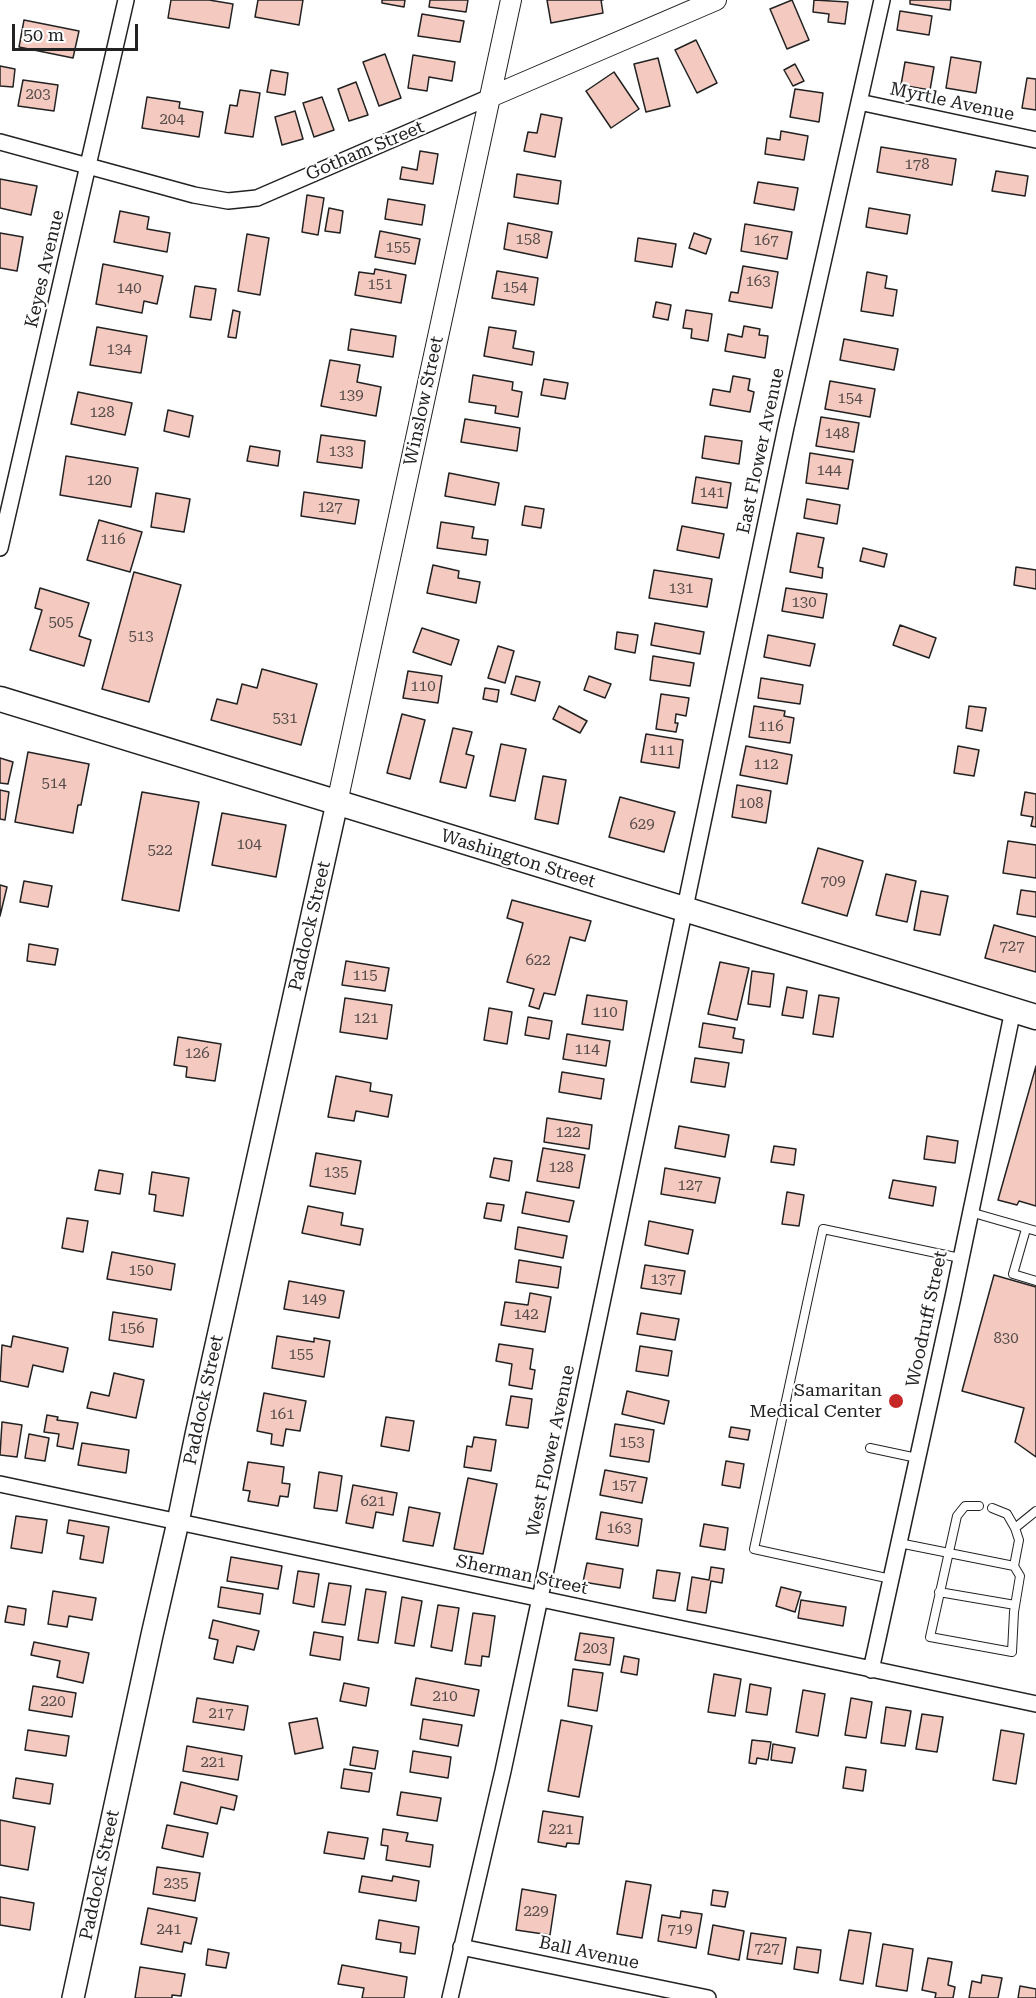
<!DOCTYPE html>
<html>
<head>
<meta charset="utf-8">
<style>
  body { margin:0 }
  #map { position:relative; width:1036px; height:1998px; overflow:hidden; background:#fff; font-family:"Roboto Serif",serif }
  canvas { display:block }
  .scale { position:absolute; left:12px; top:24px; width:126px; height:27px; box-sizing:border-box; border:3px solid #222; border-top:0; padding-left:8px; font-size:18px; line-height:21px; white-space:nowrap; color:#222; -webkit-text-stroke:4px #fff; paint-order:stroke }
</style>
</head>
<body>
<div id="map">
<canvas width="1036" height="1998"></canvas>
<div class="scale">50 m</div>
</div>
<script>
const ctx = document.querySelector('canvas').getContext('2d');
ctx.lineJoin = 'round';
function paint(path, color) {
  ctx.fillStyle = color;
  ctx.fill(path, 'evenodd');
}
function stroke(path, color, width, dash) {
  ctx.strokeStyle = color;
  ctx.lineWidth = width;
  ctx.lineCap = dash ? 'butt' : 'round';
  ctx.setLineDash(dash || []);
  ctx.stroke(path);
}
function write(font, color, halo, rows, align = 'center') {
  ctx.font = font + ' "Roboto Serif",serif';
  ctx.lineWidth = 4.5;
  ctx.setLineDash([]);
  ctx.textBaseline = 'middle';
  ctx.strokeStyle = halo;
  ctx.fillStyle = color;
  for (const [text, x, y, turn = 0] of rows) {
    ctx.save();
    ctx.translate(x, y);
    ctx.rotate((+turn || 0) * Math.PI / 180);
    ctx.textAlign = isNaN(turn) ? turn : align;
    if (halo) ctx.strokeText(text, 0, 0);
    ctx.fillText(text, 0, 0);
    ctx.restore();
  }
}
const building = new Path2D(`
  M171,0H209L233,4L229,28L168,18Z
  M258,0H303L299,25L255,17Z
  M382,0H405L404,7L382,3Z
  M430,0H468L466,12L429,7Z
  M547,0H603H601L603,13L551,23Z
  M792,0L809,40L787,49L770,9Z
  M814,0L848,2L845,24L828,22L829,14L813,12Z
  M910,0H951L950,10L910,4Z
  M900,11L932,16L929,35L897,30Z
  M422,14L464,21L460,42L418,36Z
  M24,20L79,31L73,58L19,47Z
  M696,40L717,83L697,93L675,50Z
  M385,54L401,98L379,106L363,62Z
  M413,55L455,62L452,81L429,77L427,91L408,88Z
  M951,57L981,62L976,93L946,88Z
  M658,58L670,106L646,112L634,64Z
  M905,62L934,67L930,90L901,85Z
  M795,64L804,81L793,86L784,70Z
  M0,66L15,69L13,87L0,86Z
  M271,70L288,73L285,95L267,92Z
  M614,72L639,109L611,128L586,91Z
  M1027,78L1036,79V110L1022,108Z
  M23,80L58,85L54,111L18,106Z
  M356,82L368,115L349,121L338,89Z
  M795,89L823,93L819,122L790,117Z
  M240,90L260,93L253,137L225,133L230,105L237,106Z
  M147,97L180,102L179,108L203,112L199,137L142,128Z
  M322,97L334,130L314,137L303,103Z
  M295,111L303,139L282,145L275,117Z
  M541,114L562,118L555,157L524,151L528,132L537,133Z
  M781,131L808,136L804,160L765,154L767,138L780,140Z
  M881,147L956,159L952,185L877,172Z
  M420,151L438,154L433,184L400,179L402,167L417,170Z
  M996,171L1028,176L1025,196L992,191Z
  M517,174L561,181L558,204L514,197Z
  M0,179L37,186L31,215L0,208Z
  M758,182L798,188L794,210L754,203Z
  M307,195L324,198L318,235L302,232Z
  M388,199L425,205L422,225L385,219Z
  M329,208L343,211L340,233L325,231Z
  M869,208L910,215L907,234L866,227Z
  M120,211L149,217L147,229L170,233L167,252L114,242Z
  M508,223L552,232L547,258L504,249Z
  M745,224L792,232L787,259L741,251Z
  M380,231L420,239L415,264L375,257Z
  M0,233L23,237L17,271L0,268Z
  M694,233L711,239L706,254L689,248Z
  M247,234L269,238L260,295L238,291Z
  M638,238L676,244L672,267L635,261Z
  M103,264L163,276L157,304L144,301L142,313L96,304Z
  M743,266L778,272L772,308L729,301L731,292L738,293Z
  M375,269L406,275L401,303L355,295L359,272L374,274Z
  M497,271L538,278L534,305L492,298Z
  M867,272L887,276L885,288L897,290L893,316L861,311Z
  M195,286L216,289L211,320L190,317Z
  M656,302L671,305L668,320L653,317Z
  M233,310L240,312L236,338L228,337Z
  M686,310L712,314L708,341L691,338L692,329L683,328Z
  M744,326L760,329L759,335L768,336L765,358L725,351L728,334L742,337Z
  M97,327L147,336L141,373L90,365Z
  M489,327L516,331L513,348L534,352L532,365L484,356Z
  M351,329L396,336L393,357L348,350Z
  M844,339L898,349L894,370L840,360Z
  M330,360L360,365L357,382L381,387L376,416L321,406Z
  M473,375L513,382L512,390L522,392L518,417L495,413L496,406L469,402Z
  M733,376L750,379L748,390L754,392L750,412L710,405L713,389L730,392Z
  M544,379L568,383L565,399L541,395Z
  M830,381L875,389L870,417L825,409Z
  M78,392L132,403L125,435L71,424Z
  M168,410L193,416L189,437L164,431Z
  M821,417L859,423L854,452L816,446Z
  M465,419L520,428L517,451L461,442Z
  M321,435L365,441L362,468L317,462Z
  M705,436L742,441L739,464L702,458Z
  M250,446L280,451L278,466L247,461Z
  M810,453L853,460L848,489L806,483Z
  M66,456L138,468L131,507L60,495Z
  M449,473L499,483L495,505L445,496Z
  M696,477L731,483L727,508L692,503Z
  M304,492L359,500L355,524L301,516Z
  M156,493L190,499L184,532L151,527Z
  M807,499L840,505L837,524L804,518Z
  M525,506L544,509L541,528L522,525Z
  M99,520L142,532L130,572L87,560Z
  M441,522L474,527L472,538L488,540L486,555L437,548Z
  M682,526L724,534L719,558L677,550Z
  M797,533L824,538L818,567L823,568L822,578L790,572Z
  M863,548L887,554L884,567L860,561Z
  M433,565L459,571L458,578L480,582L476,603L427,593Z
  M1016,567L1036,570V589L1014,585Z
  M654,570L712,579L707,607L649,598Z
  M134,572L181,585L149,702L102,689Z
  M40,588L89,603L79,636L91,640L84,666L30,650L42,610L35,608Z
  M786,588L827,594L823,618L782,611Z
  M655,623L704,632L700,654L651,645Z
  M900,625L936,638L929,658L893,645Z
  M422,628L459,640L451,665L413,652Z
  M617,632L638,635L635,653L615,649Z
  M768,635L815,644L810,666L764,657Z
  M498,646L514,651L505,683L488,678Z
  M653,656L694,663L690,686L650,680Z
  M262,669L317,684L301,745L211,720L217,699L237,704L242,684L257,688Z
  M408,671L442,676L438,703L403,698Z
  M516,676L540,682L535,701L511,694Z
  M589,676L611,684L605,698L584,690Z
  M761,678L803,685L800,704L758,698Z
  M485,688L499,690L497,702L483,699Z
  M661,694L689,698L686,716L676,714L675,723H678L676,732L656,729Z
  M559,706L587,721L580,733L553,719Z
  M754,706L785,711L784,716L794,718L790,743L749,737Z
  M969,706L986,708L982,731L966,728Z
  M402,714L425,720L410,779L387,773Z
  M453,728L472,732L466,754L474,756L466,788L440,782Z
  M646,734L683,740L679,768L641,762Z
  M501,744L526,749L515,801L490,796Z
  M746,746L792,755L787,784L740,775Z
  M958,746L979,750L974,776L954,773Z
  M28,752L89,764L81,805H78L73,833L15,822Z
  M0,758L13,762L8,784L0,783Z
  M543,776L566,780L558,824L535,819Z
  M737,785L771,791L766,823L732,817Z
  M0,790L9,792L5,820L0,819Z
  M142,792L199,802L179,911L122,900Z
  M1025,792L1036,794V827L1031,826L1033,817L1021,815Z
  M620,797L675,812L664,852L609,837Z
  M222,813L286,825L276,877L212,865Z
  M1008,841L1036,845V878L1003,873Z
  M818,848L863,861L847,916L802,903Z
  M886,874L916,881L907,922L876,915Z
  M24,881L52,886L48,907L20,902Z
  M0,885L7,887L0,916Z
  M1021,890L1036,892V917L1017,914Z
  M921,891L948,896L940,935L914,930Z
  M512,900L591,921L585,941L570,937L555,995L544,993L539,1009L529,1006L534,989L507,982L523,923L507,918Z
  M994,925L1036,937V972L985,958Z
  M29,944L58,949L55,965L27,961Z
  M346,961L389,968L385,991L342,985Z
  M720,962L749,968L737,1020L708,1014Z
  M752,971L774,974L770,1007L748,1004Z
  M787,987L807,991L803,1018L782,1015Z
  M587,995L627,1001L623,1030L582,1024Z
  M819,995L839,998L833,1037L813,1034Z
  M345,998L392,1005L387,1039L340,1032Z
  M489,1008L512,1012L507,1044L484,1040Z
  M528,1017L552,1021L549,1039L525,1035Z
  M703,1023L735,1028L733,1038L744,1040L742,1053L699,1047Z
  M567,1034L610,1041L606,1066L563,1059Z
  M178,1037L221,1044L215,1081L186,1077L187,1067L174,1065Z
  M695,1058L729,1063L725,1087L691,1082Z
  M1036,1066V1206L1019,1201L1017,1205L998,1200Z
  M562,1072L604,1079L601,1099L559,1092Z
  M336,1076L371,1083L370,1091L392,1095L388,1117L356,1111L354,1121L328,1117Z
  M547,1118L592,1125L589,1149L544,1142Z
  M679,1126L729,1135L725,1157L675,1148Z
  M927,1136L958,1141L955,1163L924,1159Z
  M774,1146L796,1149L794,1165L771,1162Z
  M543,1148L585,1155L579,1188L537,1181Z
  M316,1153L361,1161L355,1194L310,1186Z
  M494,1158L512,1161L509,1181L490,1177Z
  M665,1168L720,1178L715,1203L661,1194Z
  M99,1170L123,1174L120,1194L95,1190Z
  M152,1172L189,1178L183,1216L154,1211L156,1195L149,1194Z
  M893,1180L936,1187L933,1206L889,1198Z
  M526,1192L574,1201L569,1222L522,1213Z
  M787,1192L804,1195L799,1226L782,1224Z
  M487,1203L504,1205L501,1221L484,1218Z
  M308,1206L343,1213L341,1225L363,1229L360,1245L302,1233Z
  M67,1218L88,1221L83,1252L62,1248Z
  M649,1221L693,1230L688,1254L645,1245Z
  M518,1227L567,1236L563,1258L515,1249Z
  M112,1252L175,1264L171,1290L107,1279Z
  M519,1260L561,1267L558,1288L516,1282Z
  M645,1265L685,1271L681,1294L641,1288Z
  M994,1275L1036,1287V1457L1015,1442L1024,1408L962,1391Z
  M289,1281L344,1291L339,1318L284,1309Z
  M530,1293L551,1297L545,1332L501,1325L505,1302L528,1305Z
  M113,1312L157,1319L153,1347L109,1340Z
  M641,1313L679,1319L675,1340L637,1334Z
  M13,1336L68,1348L63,1372L33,1365L28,1387L0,1381L2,1345L11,1347Z
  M277,1336L314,1342V1338L330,1341L324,1377L272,1368Z
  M499,1344L533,1349L530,1369L535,1370L532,1389L509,1385L512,1364L496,1361Z
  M640,1346L672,1351L668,1376L636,1371Z
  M114,1373L144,1380L136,1418L87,1408L91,1392L109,1396Z
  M627,1391L669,1401L664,1424L622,1414Z
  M264,1393L306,1401L300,1431L286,1429L283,1446L271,1444L272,1434L257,1431Z
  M511,1396L532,1399L528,1428L506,1425Z
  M47,1415L58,1417L57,1420L78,1423L73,1449L57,1446L59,1434L44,1432Z
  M386,1417L414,1421L409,1451L381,1446Z
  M2,1422L22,1425L17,1457L0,1455Z
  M615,1424L654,1430L649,1462L610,1456Z
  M731,1427L750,1430L748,1440L729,1437Z
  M29,1434L49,1438L45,1461L25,1458Z
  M474,1437L496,1440L491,1471L464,1467L467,1446L472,1447Z
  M82,1443L129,1450L126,1473L78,1465Z
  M726,1461L744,1464L740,1488L722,1485Z
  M248,1462L284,1467L282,1483L290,1484L288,1497L280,1496L278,1506L248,1501L250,1491L243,1490Z
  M605,1470L647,1478L642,1503L600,1495Z
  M319,1472L342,1476L337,1511L314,1508Z
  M468,1478L497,1484L483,1554L454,1549Z
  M353,1485L397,1493L393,1515L376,1512L373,1528L346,1523Z
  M409,1507L440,1513L433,1546L403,1541Z
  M601,1512L642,1519L638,1546L596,1539Z
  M16,1516L47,1520L42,1553L11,1548Z
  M69,1520L109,1527L103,1563L80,1559L84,1536L67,1533Z
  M704,1524L728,1528L725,1550L700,1546Z
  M231,1557L282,1566L278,1589L227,1581Z
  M587,1563L623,1569L620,1588L583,1582Z
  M711,1567L724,1569L722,1583L711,1581L706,1613L687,1610L692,1577L709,1580Z
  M657,1570L680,1573L675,1601L653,1598Z
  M298,1571L319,1574L314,1607L293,1603Z
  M329,1583L351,1586L345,1625L322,1622Z
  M221,1587L263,1594L260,1614L218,1607Z
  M781,1587L801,1592L795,1612L776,1606Z
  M366,1589L386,1592L378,1643L358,1640Z
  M53,1591L96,1598L92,1620L69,1616L67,1627L48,1624Z
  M402,1597L422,1601L414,1646L395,1643Z
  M801,1600L846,1607L843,1626L798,1618Z
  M438,1605L459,1608L452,1651L431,1647Z
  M8,1606L26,1609L24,1625L5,1622Z
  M473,1613L495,1616L489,1657L482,1656L481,1666L465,1664Z
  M213,1620L259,1631L254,1650L237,1646L233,1663L214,1659L218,1640L209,1638Z
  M314,1632L343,1637L340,1660L310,1655Z
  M580,1633L614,1638L610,1665L575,1660Z
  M34,1642L89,1653L83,1683L57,1677L60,1661L31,1655Z
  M624,1656L639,1659L637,1675L621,1672Z
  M573,1669L603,1673L597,1711L568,1706Z
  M714,1674L741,1679L735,1716L708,1712Z
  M416,1678L479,1690L474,1716L411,1705Z
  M344,1683L369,1688L366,1706L340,1701Z
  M750,1684L771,1688L767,1715L746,1712Z
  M33,1686L76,1693L72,1717L29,1710Z
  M803,1690L825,1694L818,1736L796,1732Z
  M197,1698L248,1706L244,1730L193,1722Z
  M851,1698L872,1702L866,1738L845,1735Z
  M886,1707L911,1711L905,1746L881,1743Z
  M922,1714L943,1717L937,1752L916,1749Z
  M317,1718L323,1748L295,1754L289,1723Z
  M423,1719L462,1725L458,1746L420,1739Z
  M561,1720L592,1726L579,1797L548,1791Z
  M28,1730L69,1736L66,1756L25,1750Z
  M1001,1730L1024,1734L1016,1784L993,1780Z
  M752,1740L771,1742L768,1760L757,1758L756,1764L749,1763Z
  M773,1744L795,1748L792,1763L771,1760Z
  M187,1746L242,1756L238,1780L183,1771Z
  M353,1747L378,1751L375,1769L350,1765Z
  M413,1751L451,1757L448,1778L410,1772Z
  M846,1767L866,1770L863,1791L843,1788Z
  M344,1769L372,1773L369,1792L341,1788Z
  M16,1778L53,1784L50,1804L13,1798Z
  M181,1782L237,1796L234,1810L221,1807L217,1824L174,1814Z
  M401,1792L441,1798L437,1821L397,1815Z
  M543,1811L583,1817L579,1844L567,1843L566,1847L538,1842Z
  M0,1820L35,1827L28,1870L0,1865Z
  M167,1825L208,1833L203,1857L162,1848Z
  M383,1829L408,1833L406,1841L433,1845L430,1867L386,1860L388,1846L381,1845Z
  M328,1832L368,1838L364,1859L324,1853Z
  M157,1867L200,1873L195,1901L153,1894Z
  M362,1876L392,1881L393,1876L419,1881L416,1901L359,1892Z
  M626,1881L651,1885L642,1938L617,1934Z
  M522,1889L556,1895L550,1935L516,1930Z
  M713,1890L728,1892L725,1907L711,1905Z
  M0,1897L34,1903L30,1930L0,1925Z
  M148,1908L197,1918L191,1944L184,1942L182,1952L141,1944Z
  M681,1911L702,1914L696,1948L658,1941L662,1915L680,1918Z
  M379,1920L419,1927L415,1954L400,1952L401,1943L376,1939Z
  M713,1925L744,1931L739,1960L708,1954Z
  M849,1930L871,1933L863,1984L840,1980Z
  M751,1933L786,1938L782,1964L747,1959Z
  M883,1944L913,1949L907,1991L876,1986Z
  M797,1947L821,1950L818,1973L794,1969Z
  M208,1949L229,1953L226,1968L206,1965Z
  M928,1958L952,1962L948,1985L955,1987L953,1998H935L936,1993L922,1990Z
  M342,1965L407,1977L404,1998H362L364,1988L338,1984Z
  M140,1967L185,1974L181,1996L172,1995V1998H135Z
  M982,1975L1002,1978L998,1998H969L972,1981L981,1983Z
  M1020,1986L1036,1989V1998H1018Z`);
paint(building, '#f3c9c0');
stroke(building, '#222', 1.5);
const service = new Path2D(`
  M970,1212L1036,1231
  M1026,1229L1013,1274L1036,1281
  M870,1448L917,1458
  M979,1506H965L957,1516L930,1637L1012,1652L1014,1612L1020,1576L1014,1566L1019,1540L1015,1528L1007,1514L992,1508
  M1015,1528L1036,1511
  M899,1543L1014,1566
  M891,1579L754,1549L823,1229L960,1258
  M939,1592L1015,1605`);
const minor = new Path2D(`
  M859,102L1036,140
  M0,142L194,195L228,201L257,198L490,97
  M0,548L126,0
  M0,1484L1036,1704
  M871,1670L953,1297L1013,1010
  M461,1947L708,1998
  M450,1998L503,1771L540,1598L786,427L882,0`);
const tertiary = new Path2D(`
  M490,97L716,0
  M337,803L511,0`);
const secondary = new Path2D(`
  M73,1998L152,1635L178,1522L196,1435L337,803`);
const primary = new Path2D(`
  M0,699L1036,1017`);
stroke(service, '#222', 10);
stroke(minor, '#222', 18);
stroke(tertiary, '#222', 22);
stroke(secondary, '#222', 24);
stroke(primary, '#222', 27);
stroke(service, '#fff', 8);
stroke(minor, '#fff', 15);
stroke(tertiary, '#fff', 20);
stroke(secondary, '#fff', 21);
stroke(primary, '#fff', 24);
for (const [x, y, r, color] of [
  [896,1401,8,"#c62828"]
]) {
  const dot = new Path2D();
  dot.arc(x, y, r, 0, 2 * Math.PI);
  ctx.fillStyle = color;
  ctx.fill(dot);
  stroke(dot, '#fff', 2);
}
write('15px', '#564c4a', null, [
  ["203",38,95],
  ["204",172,120],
  ["178",917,165],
  ["158",528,240],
  ["167",766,241],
  ["155",398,248],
  ["163",758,282],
  ["151",380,285],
  ["154",515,288],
  ["140",129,289],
  ["134",119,350],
  ["139",351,396],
  ["154",850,399],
  ["128",102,413],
  ["148",837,434],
  ["133",341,452],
  ["144",829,471],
  ["120",99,481],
  ["141",712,493],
  ["127",330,508],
  ["116",113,540],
  ["131",681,589],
  ["130",804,603],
  ["505",61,623],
  ["513",141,637],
  ["110",423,687],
  ["531",285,719],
  ["116",771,727],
  ["111",662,751],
  ["112",766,765],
  ["514",54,784],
  ["108",751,804],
  ["629",642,825],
  ["104",249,845],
  ["522",160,851],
  ["709",833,882],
  ["727",1012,947],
  ["622",538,961],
  ["115",365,976],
  ["110",605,1013],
  ["121",366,1019],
  ["114",587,1050],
  ["126",197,1054],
  ["122",568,1133],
  ["128",561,1168],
  ["135",336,1173],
  ["127",690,1186],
  ["150",141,1271],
  ["137",663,1280],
  ["149",314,1300],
  ["142",526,1315],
  ["156",132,1329],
  ["830",1006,1339],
  ["155",301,1355],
  ["161",282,1415],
  ["153",632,1443],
  ["157",624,1486],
  ["621",373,1502],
  ["163",619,1529],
  ["203",595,1649],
  ["210",445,1697],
  ["220",53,1702],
  ["217",221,1714],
  ["221",213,1763],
  ["221",561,1830],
  ["235",176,1884],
  ["229",536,1912],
  ["241",169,1930],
  ["719",680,1930],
  ["727",767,1949]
]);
write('18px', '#222', '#fff', [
  ["Myrtle Avenue",952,102,12],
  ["Gotham Street",365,151,-23],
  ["Keyes Avenue",45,269,-77],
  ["Winslow Street",424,401,-78],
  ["East Flower Avenue",761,451,-78],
  ["Washington Street",518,859,17],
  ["Paddock Street",310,926,-77],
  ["Woodruff Street",927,1319,-78],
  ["Paddock Street",204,1400,-78],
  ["West Flower Avenue",551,1451,-78],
  ["Sherman Street",522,1575,12],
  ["Paddock Street",100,1875,-78],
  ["Ball Avenue",589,1953,12]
]);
write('18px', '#222', '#fff', [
  ["Samaritan",882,1391],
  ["Medical Center",882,1412]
], 'right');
</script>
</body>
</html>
